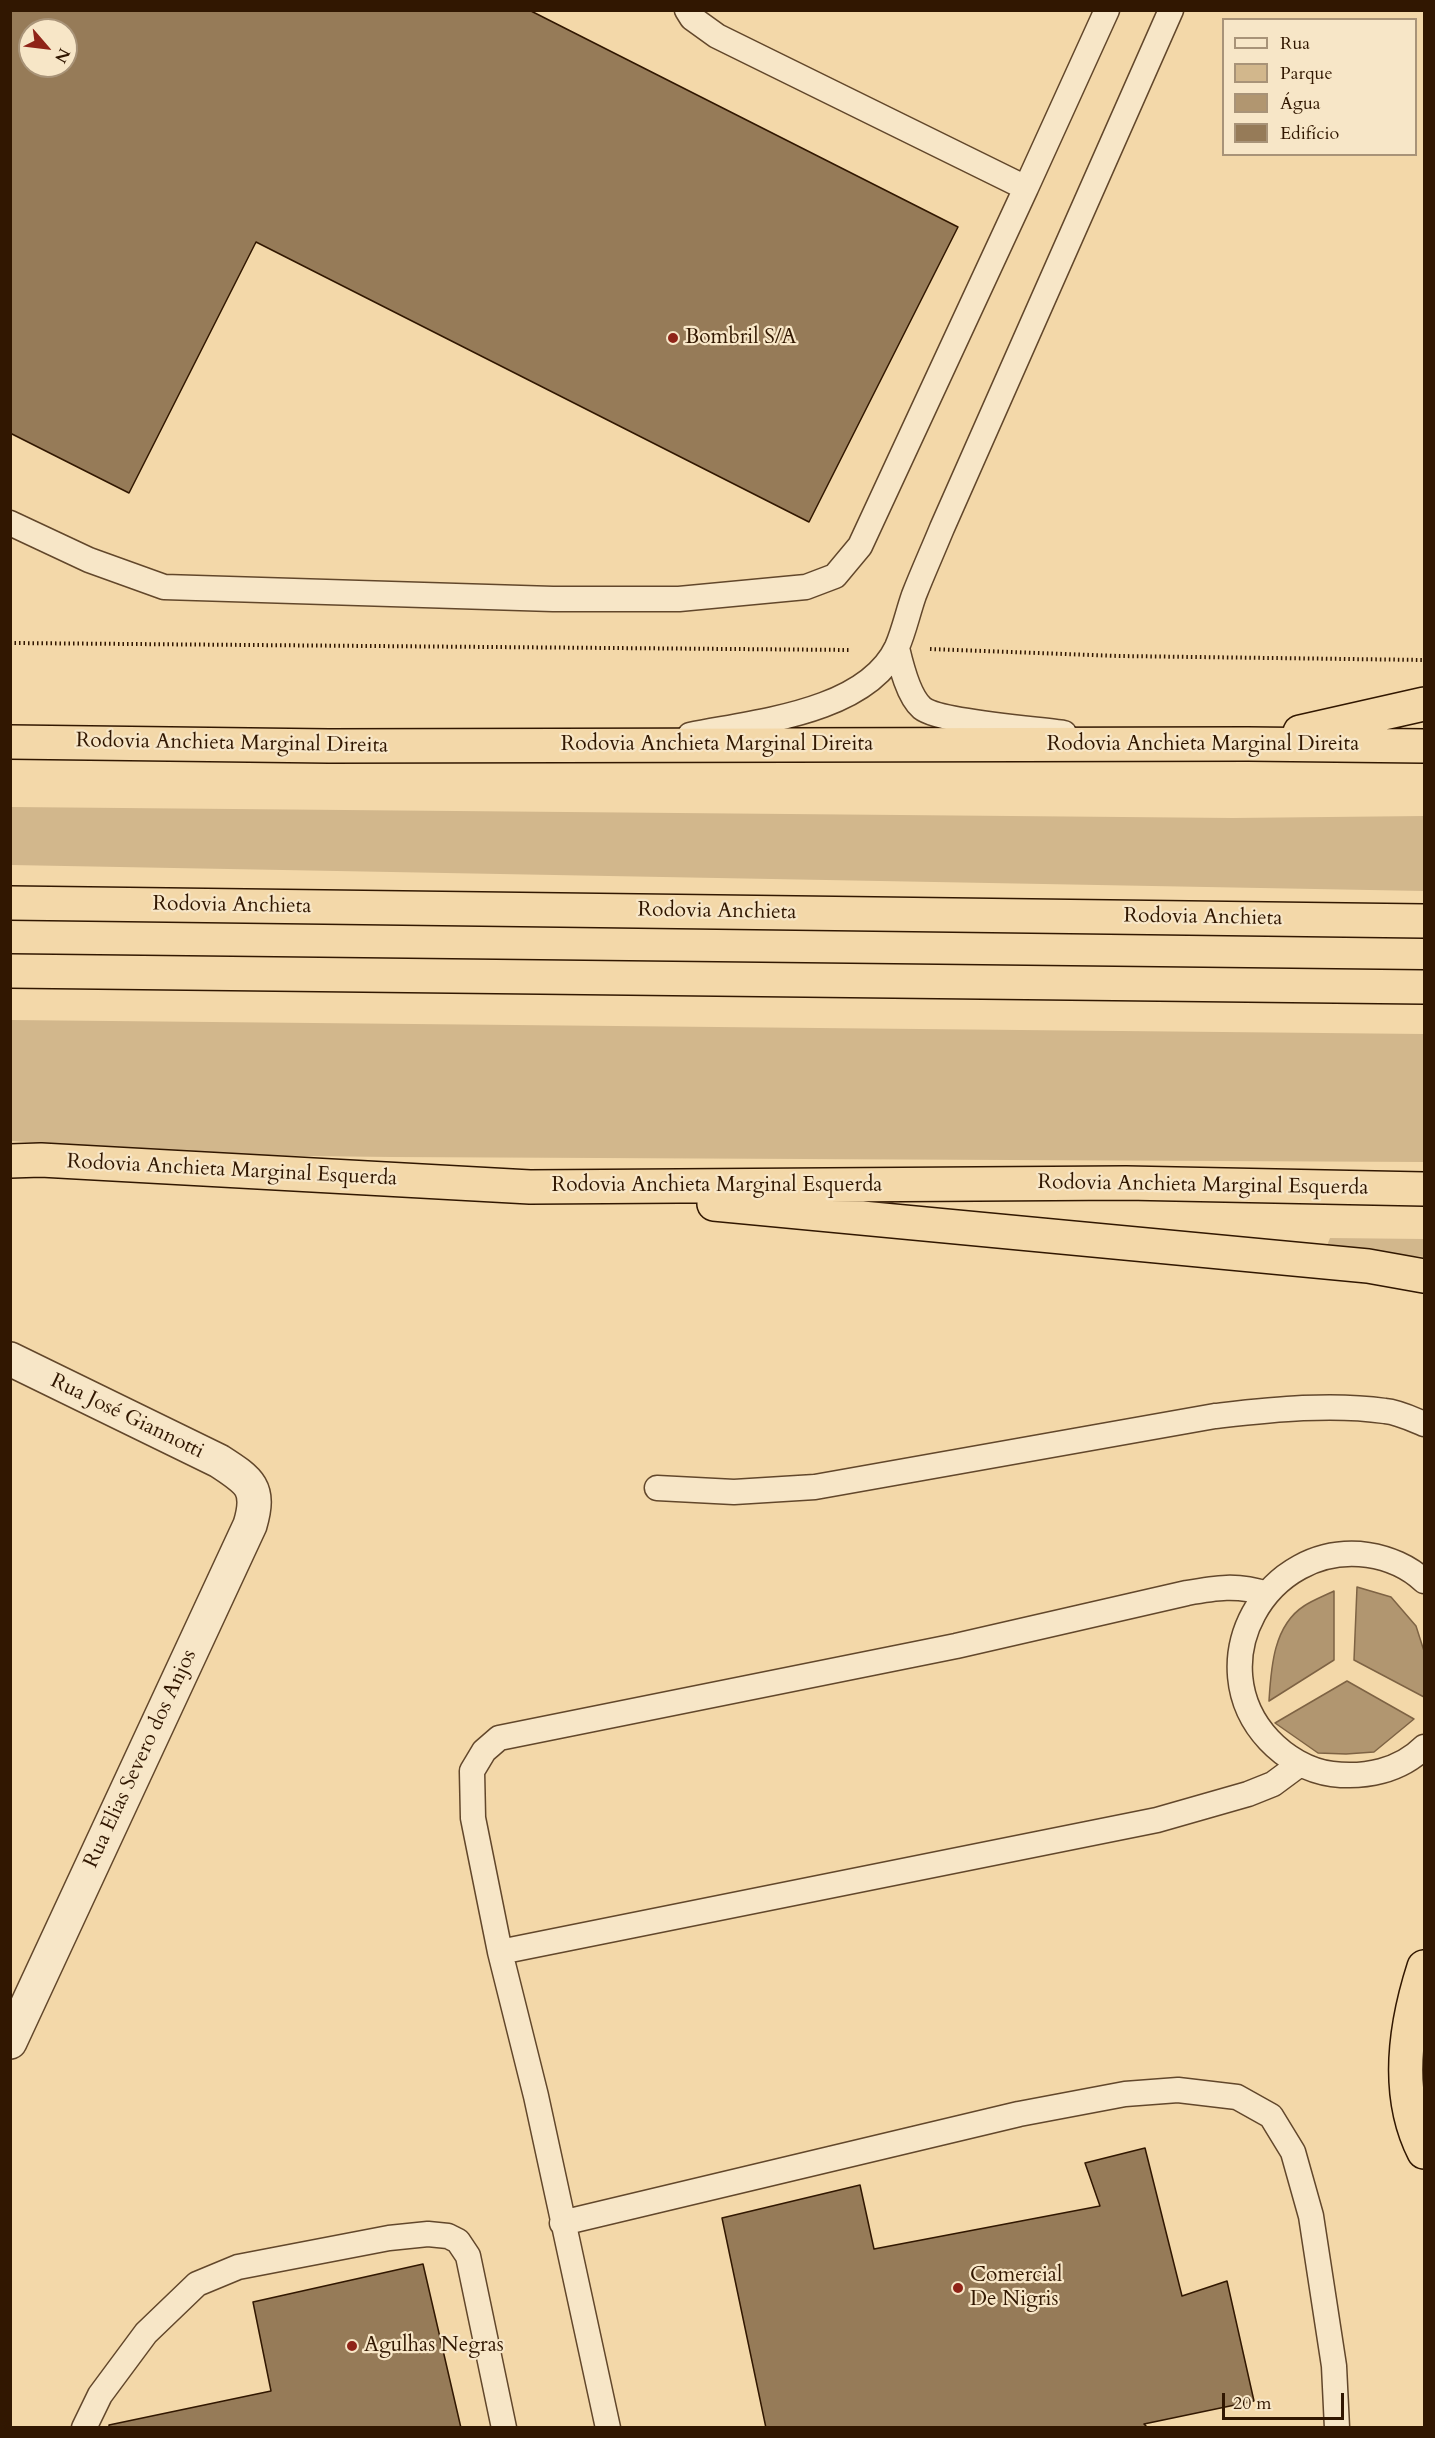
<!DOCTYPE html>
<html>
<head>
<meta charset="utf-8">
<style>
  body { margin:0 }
  #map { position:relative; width:1435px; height:2438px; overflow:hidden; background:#f3d8a9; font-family:Cardo,serif }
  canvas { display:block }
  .frame { position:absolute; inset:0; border:12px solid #311701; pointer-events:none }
  .legend { position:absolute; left:1222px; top:18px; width:195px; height:138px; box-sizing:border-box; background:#f7e6c7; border:2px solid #a89378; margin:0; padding:8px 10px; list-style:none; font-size:18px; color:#311701 }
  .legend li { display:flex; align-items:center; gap:12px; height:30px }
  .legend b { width:30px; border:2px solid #a89378 }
  .north { position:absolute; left:18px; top:18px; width:60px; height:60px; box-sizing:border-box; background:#f7e6c7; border:2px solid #a89378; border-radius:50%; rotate:118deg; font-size:16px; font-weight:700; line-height:24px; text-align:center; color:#311701 }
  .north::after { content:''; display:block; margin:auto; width:21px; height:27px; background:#8f2418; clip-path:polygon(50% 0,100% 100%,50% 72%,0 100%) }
  .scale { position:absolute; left:1222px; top:2393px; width:122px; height:27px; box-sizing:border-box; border:3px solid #311701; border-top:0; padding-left:8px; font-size:18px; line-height:21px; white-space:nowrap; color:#311701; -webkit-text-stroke:4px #f7e6c7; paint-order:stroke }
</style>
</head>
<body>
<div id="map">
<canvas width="1435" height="2438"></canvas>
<div class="frame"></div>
<ul class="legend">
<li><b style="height:8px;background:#f7e6c7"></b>Rua</li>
<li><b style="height:16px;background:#d2b78c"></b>Parque</li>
<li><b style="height:16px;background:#b19670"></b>Água</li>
<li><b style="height:16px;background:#967b58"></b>Edifício</li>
</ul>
<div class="north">N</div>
<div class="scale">20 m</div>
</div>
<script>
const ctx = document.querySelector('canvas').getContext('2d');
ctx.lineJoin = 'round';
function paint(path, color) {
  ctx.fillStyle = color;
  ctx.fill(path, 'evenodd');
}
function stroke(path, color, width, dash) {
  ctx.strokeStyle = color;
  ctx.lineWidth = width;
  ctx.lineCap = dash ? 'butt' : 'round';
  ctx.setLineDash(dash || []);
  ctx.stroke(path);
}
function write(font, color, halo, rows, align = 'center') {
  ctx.font = font + ' Cardo,serif';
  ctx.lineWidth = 4.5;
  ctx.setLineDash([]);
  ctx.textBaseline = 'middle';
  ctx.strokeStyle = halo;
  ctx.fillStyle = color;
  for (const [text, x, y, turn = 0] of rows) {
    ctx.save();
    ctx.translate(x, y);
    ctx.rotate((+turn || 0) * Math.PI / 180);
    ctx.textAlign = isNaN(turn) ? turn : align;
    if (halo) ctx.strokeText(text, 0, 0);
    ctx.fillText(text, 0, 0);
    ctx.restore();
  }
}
paint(new Path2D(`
  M11,807L1233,818L1424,816V891L11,865Z
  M10,1020L1424,1034V1162L392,1157L217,1155L11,1141Z
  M1330,1238L1424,1239V1257L1326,1248Z`), '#d2b78c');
const water = new Path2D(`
  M1357,1587L1391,1597L1416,1626L1424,1651V1697L1354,1660Z
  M1334,1591V1660L1269,1701C1271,1669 1273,1626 1304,1606C1313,1600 1324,1596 1334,1591Z
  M1347,1681L1414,1719L1374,1752L1346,1754L1318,1753L1275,1723Z`);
paint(water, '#b19670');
stroke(water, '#7e6344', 1.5);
const building = new Path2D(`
  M10,10H529L958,227L809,522L256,242L129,493L10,433ZM30,30H66V66H30Z
  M1145,2148L1182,2296L1227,2281L1254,2401L1144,2424L1148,2428H766L722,2218L860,2185L874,2249L1100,2206L1085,2163Z
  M423,2264L461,2428H109V2425L271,2391L253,2302Z`);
paint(building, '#967b58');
stroke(building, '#311701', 1.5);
const service = new Path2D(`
  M1026,188L1107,10
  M10,523L89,560L164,587L553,599H679L806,587L835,576L860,546L1026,188L717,36L692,18L687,10
  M897,648C901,665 908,696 922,708C939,722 1037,729 1064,733
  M690,735C753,722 866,713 897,647C904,631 908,612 914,595C923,572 933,550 942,528L1171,10
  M657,1488L734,1492L815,1487L1215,1416C1270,1410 1329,1403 1385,1411C1398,1412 1412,1419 1424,1424
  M1424,1581C1409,1567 1388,1558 1368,1555C1266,1541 1198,1664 1269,1740C1285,1757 1308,1771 1332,1774C1365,1778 1400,1771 1424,1747
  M500,1952L1157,1820L1248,1794L1273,1784L1300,1764
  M562,2223L1019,2114L1125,2094L1178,2090L1237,2097L1271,2116L1293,2152L1311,2216L1334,2366L1337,2428
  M84,2428L100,2395L146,2333L197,2284L238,2267L389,2238L428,2234L448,2236L458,2241L468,2256L504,2428
  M608,2428L536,2096L500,1952L473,1818L472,1771L484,1751L499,1738L956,1646L1187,1593C1215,1588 1238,1584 1266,1594`);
const minor = new Path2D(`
  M10,1359L219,1461C250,1481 261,1488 250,1525L10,2042`);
const trunk = new Path2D(`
  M1300,732L1424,704
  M10,742L329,746L1248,744L1424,746
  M10,1161L41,1160L530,1187L1126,1183L1424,1189
  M714,1204L1368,1266L1424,1276
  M1424,1967C1405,2026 1395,2095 1424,2152`);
const motorway = new Path2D(`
  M10,903L1424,921
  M10,971L1424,987`);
stroke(service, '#62472b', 27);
stroke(minor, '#62472b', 36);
stroke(trunk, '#311701', 36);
stroke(motorway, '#311701', 36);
stroke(new Path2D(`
  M10,643L851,650
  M930,649L1119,656L1424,660`), '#311701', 4, [1.5, 3]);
stroke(service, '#f7e6c7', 24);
stroke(minor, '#f7e6c7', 33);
stroke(trunk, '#f3d8a9', 33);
stroke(motorway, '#f3d8a9', 33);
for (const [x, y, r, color] of [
  [673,338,6,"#8f2418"],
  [958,2288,6,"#8f2418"],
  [352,2346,6,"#8f2418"]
]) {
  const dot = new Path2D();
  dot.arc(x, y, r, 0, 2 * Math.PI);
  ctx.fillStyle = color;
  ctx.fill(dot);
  stroke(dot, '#f7e6c7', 2);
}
write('21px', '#311701', '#f7e6c7', [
  ["Bombril S/A",685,338],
  ["Comercial",970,2276],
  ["De Nigris",970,2300],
  ["Agulhas Negras",364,2346]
], 'left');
write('21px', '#311701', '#f7e6c7', [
  ["Rodovia Anchieta Marginal Direita",232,744,1],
  ["Rodovia Anchieta Marginal Direita",717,745],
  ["Rodovia Anchieta Marginal Direita",1203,745],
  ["Rodovia Anchieta",232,906,1],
  ["Rodovia Anchieta",717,912,1],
  ["Rodovia Anchieta",1203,918,1],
  ["Rodovia Anchieta Marginal Esquerda",232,1171,3],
  ["Rodovia Anchieta Marginal Esquerda",717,1186],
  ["Rodovia Anchieta Marginal Esquerda",1203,1186,1],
  ["Rua José Giannotti",127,1417,26],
  ["Rua Elias Severo dos Anjos",141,1759,-65]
]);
</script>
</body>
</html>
